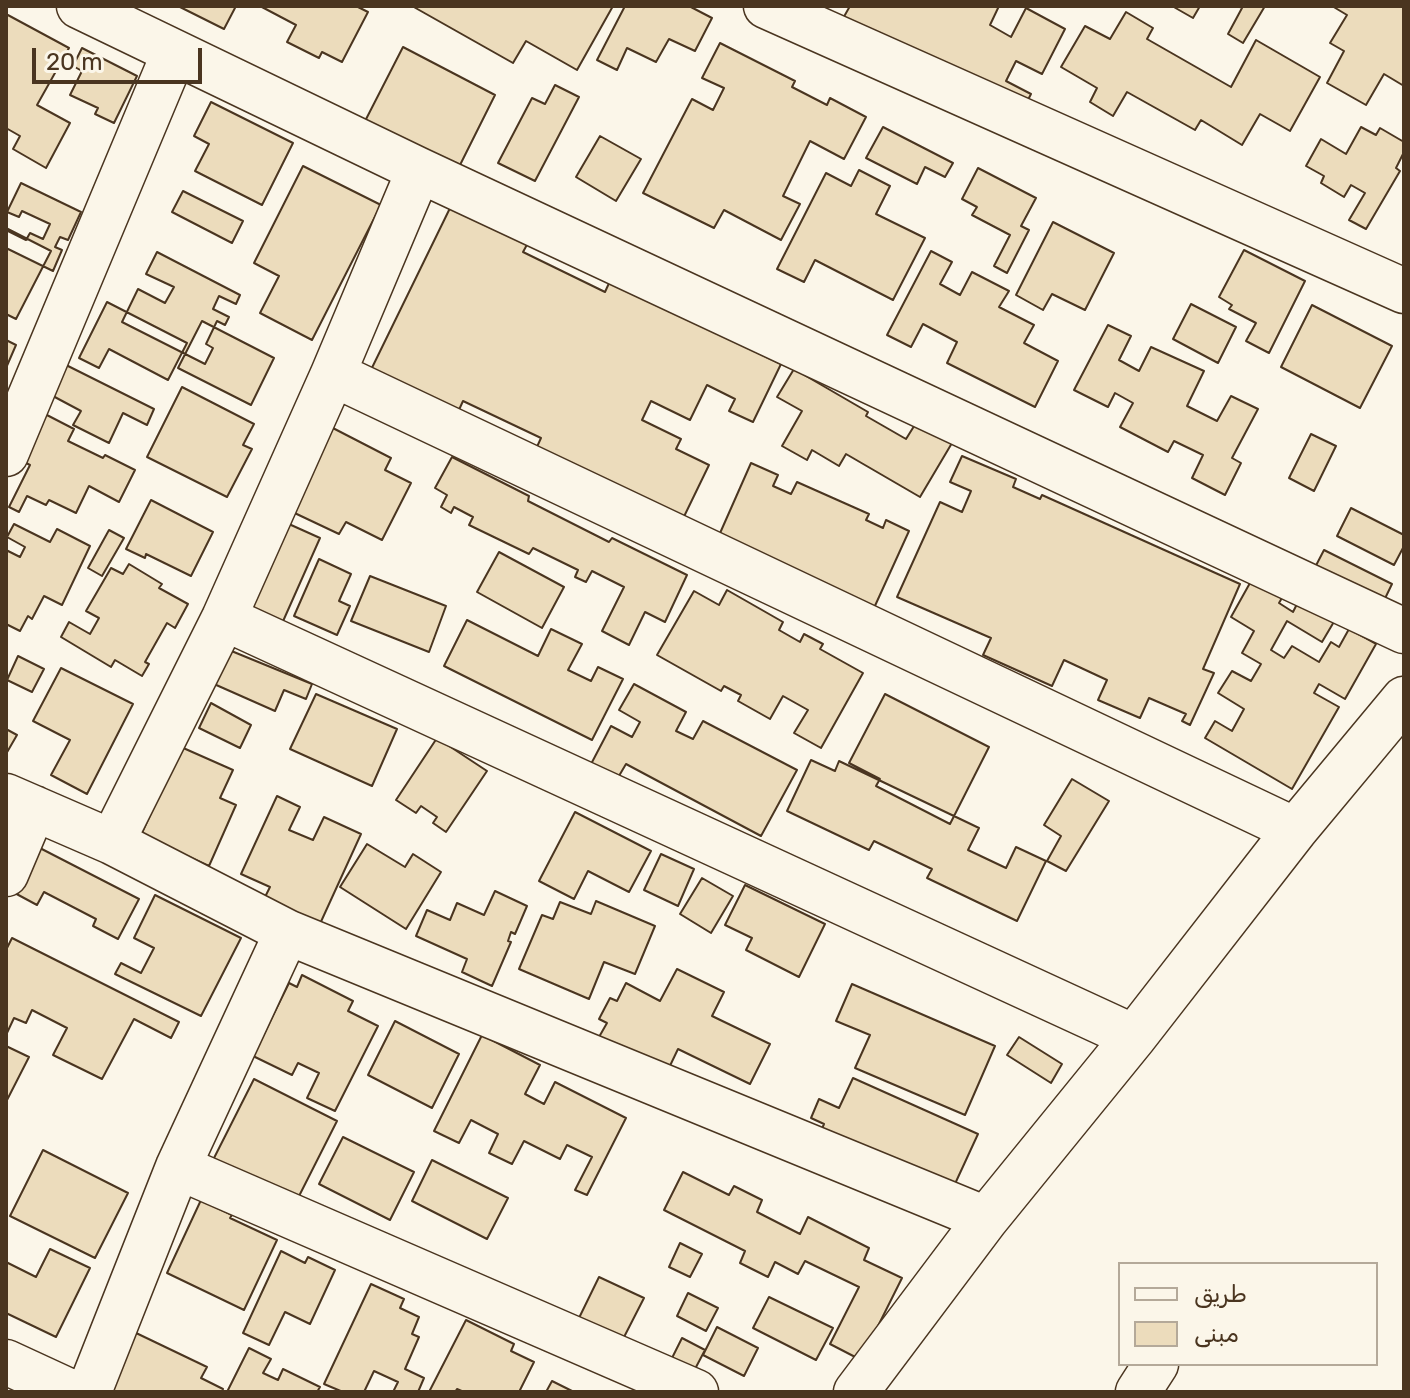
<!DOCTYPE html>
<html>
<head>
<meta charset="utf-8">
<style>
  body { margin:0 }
  #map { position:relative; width:1410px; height:1398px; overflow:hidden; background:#fbf6e9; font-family:Rubik,"Noto Sans Arabic",sans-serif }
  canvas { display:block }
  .frame { position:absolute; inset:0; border:8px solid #4a3520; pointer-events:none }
  .legend { position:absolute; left:1118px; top:1262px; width:260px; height:104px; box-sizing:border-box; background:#fbf6e9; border:2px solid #b4a999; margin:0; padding:10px 14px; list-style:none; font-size:24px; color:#4a3520 }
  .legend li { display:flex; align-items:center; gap:16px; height:40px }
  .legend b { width:40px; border:2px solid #b4a999 }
  .scale { position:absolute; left:32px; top:48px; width:170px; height:36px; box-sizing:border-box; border:4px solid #4a3520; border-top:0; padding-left:10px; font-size:24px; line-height:28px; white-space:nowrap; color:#4a3520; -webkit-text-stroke:6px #fbf6e9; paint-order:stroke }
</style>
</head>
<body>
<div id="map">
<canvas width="1410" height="1398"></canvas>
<div class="frame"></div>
<ul class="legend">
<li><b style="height:10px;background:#fbf6e9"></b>طريق</li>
<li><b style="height:22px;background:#ecdcbc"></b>مبنى</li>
</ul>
<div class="scale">20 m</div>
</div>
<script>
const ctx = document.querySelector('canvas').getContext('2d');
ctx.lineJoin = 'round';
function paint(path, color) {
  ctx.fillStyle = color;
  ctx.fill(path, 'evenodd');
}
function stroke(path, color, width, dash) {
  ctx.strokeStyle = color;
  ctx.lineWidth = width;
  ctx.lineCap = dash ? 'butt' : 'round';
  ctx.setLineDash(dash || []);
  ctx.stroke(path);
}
const building = new Path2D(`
  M178,6H236L224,29Z
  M260,6H356L368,12L342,62L322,52L319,58L287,42L296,25Z
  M412,6H613L577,70L526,41L513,63Z
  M625,6H689L712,18L695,51L669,39L656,62L627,48L617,70L597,60Z
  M850,6H999L990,25L1011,37L1026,8L1065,29L1042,74L1016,61L1006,81L1031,94L1013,129L837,29Z
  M1172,6H1200L1193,18Z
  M1238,6H1265L1243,43L1228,34L1242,8Z
  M1332,6H1404V86L1384,74L1366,105L1327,83L1344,51L1330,43L1347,15Z
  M1126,12L1153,28L1147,39L1231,87L1256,40L1320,77L1290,131L1260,114L1242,145L1201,120L1195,130L1127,92L1113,116L1090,102L1097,88L1061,67L1085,26L1110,39Z
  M6,14L69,48L37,105L70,123L46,168L13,149L20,136L6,128Z
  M720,43L795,81L792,87L827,105L830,98L866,117L844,159L810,141L783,196L800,204L781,240L724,210L714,228L643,193L692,99L713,110L724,88L702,78Z
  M403,47L495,95L455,175L362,127Z
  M82,48L137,76L114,123L95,114L98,108L70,95L82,71L73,66Z
  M555,85L579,97L535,181L498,163L532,98L545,104Z
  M211,102L293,143L262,205L195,171L209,144L194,136Z
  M883,127L953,163L945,177L925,167L917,184L866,158Z
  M1361,127L1376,135L1380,128L1404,142V152L1396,168L1400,171L1366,229L1349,220L1365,193L1351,185L1344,197L1321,183L1324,176L1306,166L1321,139L1346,154Z
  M600,136L641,159L616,201L576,177Z
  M303,166L381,205L312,340L260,313L279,276L254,263Z
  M978,168L1036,198L1021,226L1029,230L1007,273L994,266L1010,235L972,215L977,207L962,199Z
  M859,170L890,186L876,214L925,238L893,300L815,260L804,282L777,269L826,173L851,186Z
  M21,183L81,212L68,240L60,237L55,247L62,250L53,271L6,248V230L26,240L30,233L43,239L50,224L22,211L19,217L7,212Z
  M183,191L243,221L232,243L172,212Z
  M452,204L529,241L523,252L605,292L610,281L781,364L753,422L729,411L735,399L707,385L690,420L651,401L642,420L681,439L676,449L709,465L677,531L531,460L541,438L463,401L453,423L366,380Z
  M1053,222L1114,253L1085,310L1052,294L1043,310L1016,295Z
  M6,228L51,251L16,319L6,314Z
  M1244,250L1305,281L1269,353L1246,341L1256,323L1229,309L1232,305L1219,297Z
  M931,251L952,262L940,284L960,295L972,272L1009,291L999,307L1034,325L1024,343L1058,361L1035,407L947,363L957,342L923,324L911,347L887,335Z
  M157,252L240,295L236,304L219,296L213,309L229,317L225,325L217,321L206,344L213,348L205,364L122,322L138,289L165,303L174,287L146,274Z
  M107,302L187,343L168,380L109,349L99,368L79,358Z
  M1191,304L1236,327L1218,363L1173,339Z
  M1312,305L1392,346L1360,408L1281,367Z
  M202,321L274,358L251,405L178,368Z
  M1108,325L1131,336L1119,360L1139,371L1151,347L1204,371L1187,406L1217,421L1231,396L1258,409L1232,458L1241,463L1225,495L1192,478L1203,455L1174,441L1168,452L1120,427L1133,403L1115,393L1108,407L1074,390Z
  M6,340L16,345L6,368Z
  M66,365L154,409L147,425L123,413L109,443L73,425L81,411L51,395Z
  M794,369L868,412L866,416L906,439L916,423L952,443L920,497L846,454L839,466L812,450L807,460L782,446L802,411L777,397Z
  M182,387L254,424L243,445L252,449L227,497L147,457Z
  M43,413L74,429L68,441L103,458L105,455L135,470L119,502L89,486L76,513L49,500L46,505L27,496L19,512L9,507L30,465L20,460Z
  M327,425L391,458L385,470L411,483L382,540L346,522L339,534L284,508Z
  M1311,434L1336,446L1314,491L1289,478Z
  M962,456L1016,479L1013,487L1040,499L1042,495L1240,584L1203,669L1214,673L1190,725L1182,721L1186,714L1149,698L1140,718L1098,700L1107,680L1064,660L1052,686L983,655L991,638L897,597L940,502L962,512L971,491L950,482Z
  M452,457L529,496L528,501L609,542L612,538L687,575L665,622L645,612L629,645L602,631L624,587L592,571L586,582L575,577L578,570L533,548L529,554L469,525L473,517L454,507L451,513L441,507L447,495L435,488Z
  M751,463L778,475L773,486L791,494L797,482L869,514L866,520L883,528L886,520L909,531L869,619L713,549Z
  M151,500L213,532L191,576L146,554L145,558L126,549Z
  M1351,508L1404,535V546L1394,565L1337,536Z
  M280,520L320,538L280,628L240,610Z
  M14,524L50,542L57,529L90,546L62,605L44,596L32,619L28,616L20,631L6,624V550L20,557L25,547L7,537Z
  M109,530L124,538L102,576L88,568Z
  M1324,550L1392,584L1377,615L1308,581Z
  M499,552L564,587L542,628L477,592Z
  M319,559L351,574L339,601L350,606L337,635L294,616Z
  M129,564L162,584L159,588L188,604L175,628L167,623L145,662L149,664L142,676L115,660L111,667L61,637L69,622L90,634L99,618L86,611L111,568L123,574Z
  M1255,574L1286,591L1279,603L1293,612L1299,600L1335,620L1322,642L1287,621L1271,650L1284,658L1292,646L1319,662L1331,642L1339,647L1349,629L1376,644L1345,699L1319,684L1314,693L1339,707L1292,789L1205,738L1215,721L1232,731L1244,709L1218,693L1232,671L1251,681L1261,664L1242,653L1254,631L1231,617Z
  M370,576L446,606L429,652L351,621Z
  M727,590L783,622L779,630L800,642L804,634L823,644L820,649L863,673L821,748L794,733L808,710L783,696L770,719L738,701L741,695L724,686L721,691L657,655L694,591L719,605Z
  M467,620L538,656L551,629L582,644L568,670L591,681L598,667L623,679L592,740L444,666Z
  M229,650L312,684L306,699L284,690L275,711L214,684Z
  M18,656L44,669L32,692L7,680Z
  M61,668L133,704L87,794L51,775L70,740L33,721Z
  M634,684L686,712L676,731L693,739L703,721L797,770L761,836L626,764L616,781L590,766L611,726L632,737L640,722L619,710Z
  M316,694L397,729L372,786L290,749Z
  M885,694L989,747L950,824L876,786L880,779L849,763Z
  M211,703L251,725L240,748L199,728Z
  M6,729L17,735L6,754Z
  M437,738L487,771L446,832L433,823L437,817L421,806L416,813L396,800Z
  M181,747L233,770L220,798L236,805L209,866L141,835Z
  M811,760L835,771L839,761L979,828L968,850L1006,868L1016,847L1046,861L1017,921L927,878L932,869L874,841L869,850L787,811Z
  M1072,779L1109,801L1066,871L1047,861L1061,836L1044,825Z
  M277,796L300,807L289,830L313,840L324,817L361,834L319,926L263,901L270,887L241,874Z
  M575,812L651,851L629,892L588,871L574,899L539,881Z
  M367,844L405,867L413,854L441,872L406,929L340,887Z
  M34,845L139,899L118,939L93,926L96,919L44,892L37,905L11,891Z
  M661,854L694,869L678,906L644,890Z
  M702,878L733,896L711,933L680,914Z
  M745,885L825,924L799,977L746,950L752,938L725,925Z
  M495,891L527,906L515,934L511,932L508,941L511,942L492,986L462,972L467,959L416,936L427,910L450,920L457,903L484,915Z
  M155,895L241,938L201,1016L115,974L121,963L141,973L154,948L134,938Z
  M596,901L655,926L635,974L604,962L589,999L519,969L542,915L553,919L560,902L591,914Z
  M12,938L179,1022L171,1038L134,1019L102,1079L53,1055L67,1028L32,1010L26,1023L14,1018L6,1035V950Z
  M677,969L724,992L712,1016L770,1044L750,1084L678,1049L667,1072L599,1037L607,1023L599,1019L610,998L617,1001L626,983L660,1001Z
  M302,975L353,1001L348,1011L378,1026L335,1111L307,1098L319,1073L298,1063L292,1075L253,1056L289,983L297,987Z
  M852,984L995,1046L965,1115L855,1068L870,1035L836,1021Z
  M395,1021L459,1054L432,1108L368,1075Z
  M482,1035L540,1065L525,1094L544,1104L555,1082L626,1118L587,1195L575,1190L592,1157L567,1145L560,1159L524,1141L512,1164L489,1153L498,1134L471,1120L459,1143L434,1131Z
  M1019,1037L1062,1064L1051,1083L1007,1055Z
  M6,1046L29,1057L6,1102Z
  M853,1078L978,1134L954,1186L818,1138L824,1124L811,1118L819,1099L839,1108Z
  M254,1079L337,1121L295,1204L212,1162Z
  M343,1137L414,1172L390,1220L319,1184Z
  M43,1150L128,1193L95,1258L10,1216Z
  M432,1160L508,1198L487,1239L412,1201Z
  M683,1172L729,1195L734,1186L762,1200L757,1212L800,1234L808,1217L869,1248L864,1260L902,1278L861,1360L830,1344L859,1287L805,1261L798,1274L775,1262L768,1277L740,1263L745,1251L664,1210Z
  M201,1200L232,1215L230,1218L277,1240L244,1310L167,1273Z
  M680,1243L702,1254L690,1277L669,1267Z
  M50,1249L90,1268L56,1337L6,1313V1262L36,1277Z
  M281,1251L305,1263L308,1257L335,1270L310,1324L285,1312L269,1345L243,1333Z
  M599,1277L644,1298L622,1341L578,1320Z
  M371,1284L404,1299L400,1308L419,1317L412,1334L419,1337L405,1369L424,1378L418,1392H393L398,1382L374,1371L364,1392H343L324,1384Z
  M688,1293L718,1308L706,1331L677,1316Z
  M769,1297L833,1328L816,1360L753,1328Z
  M466,1320L514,1344L511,1351L534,1362L519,1392H464L457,1389L455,1392H429Z
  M717,1327L758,1348L744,1376L703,1355Z
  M134,1332L207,1367L201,1378L223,1389L222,1392H106Z
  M682,1338L705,1350L695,1369L672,1358Z
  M249,1348L271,1359L263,1373L278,1380L283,1369L320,1387L317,1392H227Z
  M552,1381L574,1392H546Z`);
paint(building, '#ecdcbc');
stroke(building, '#4a3520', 2);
const minor = new Path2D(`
  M79,6L419,170L1404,631
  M766,6L1404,291
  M333,374L1295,830
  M6,454L174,53
  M224,618L1134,1037
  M6,796L112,842L287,932L986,1219
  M112,842L224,618L333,374L419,170
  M6,874L34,808
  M178,1167L696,1392
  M6,1362L71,1392
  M89,1392L178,1167L287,932
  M856,1392L986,1219L1134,1037L1295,830L1404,699
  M1138,1392L1156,1364`);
stroke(minor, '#4a3520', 47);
stroke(minor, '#fbf6e9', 44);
</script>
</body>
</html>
